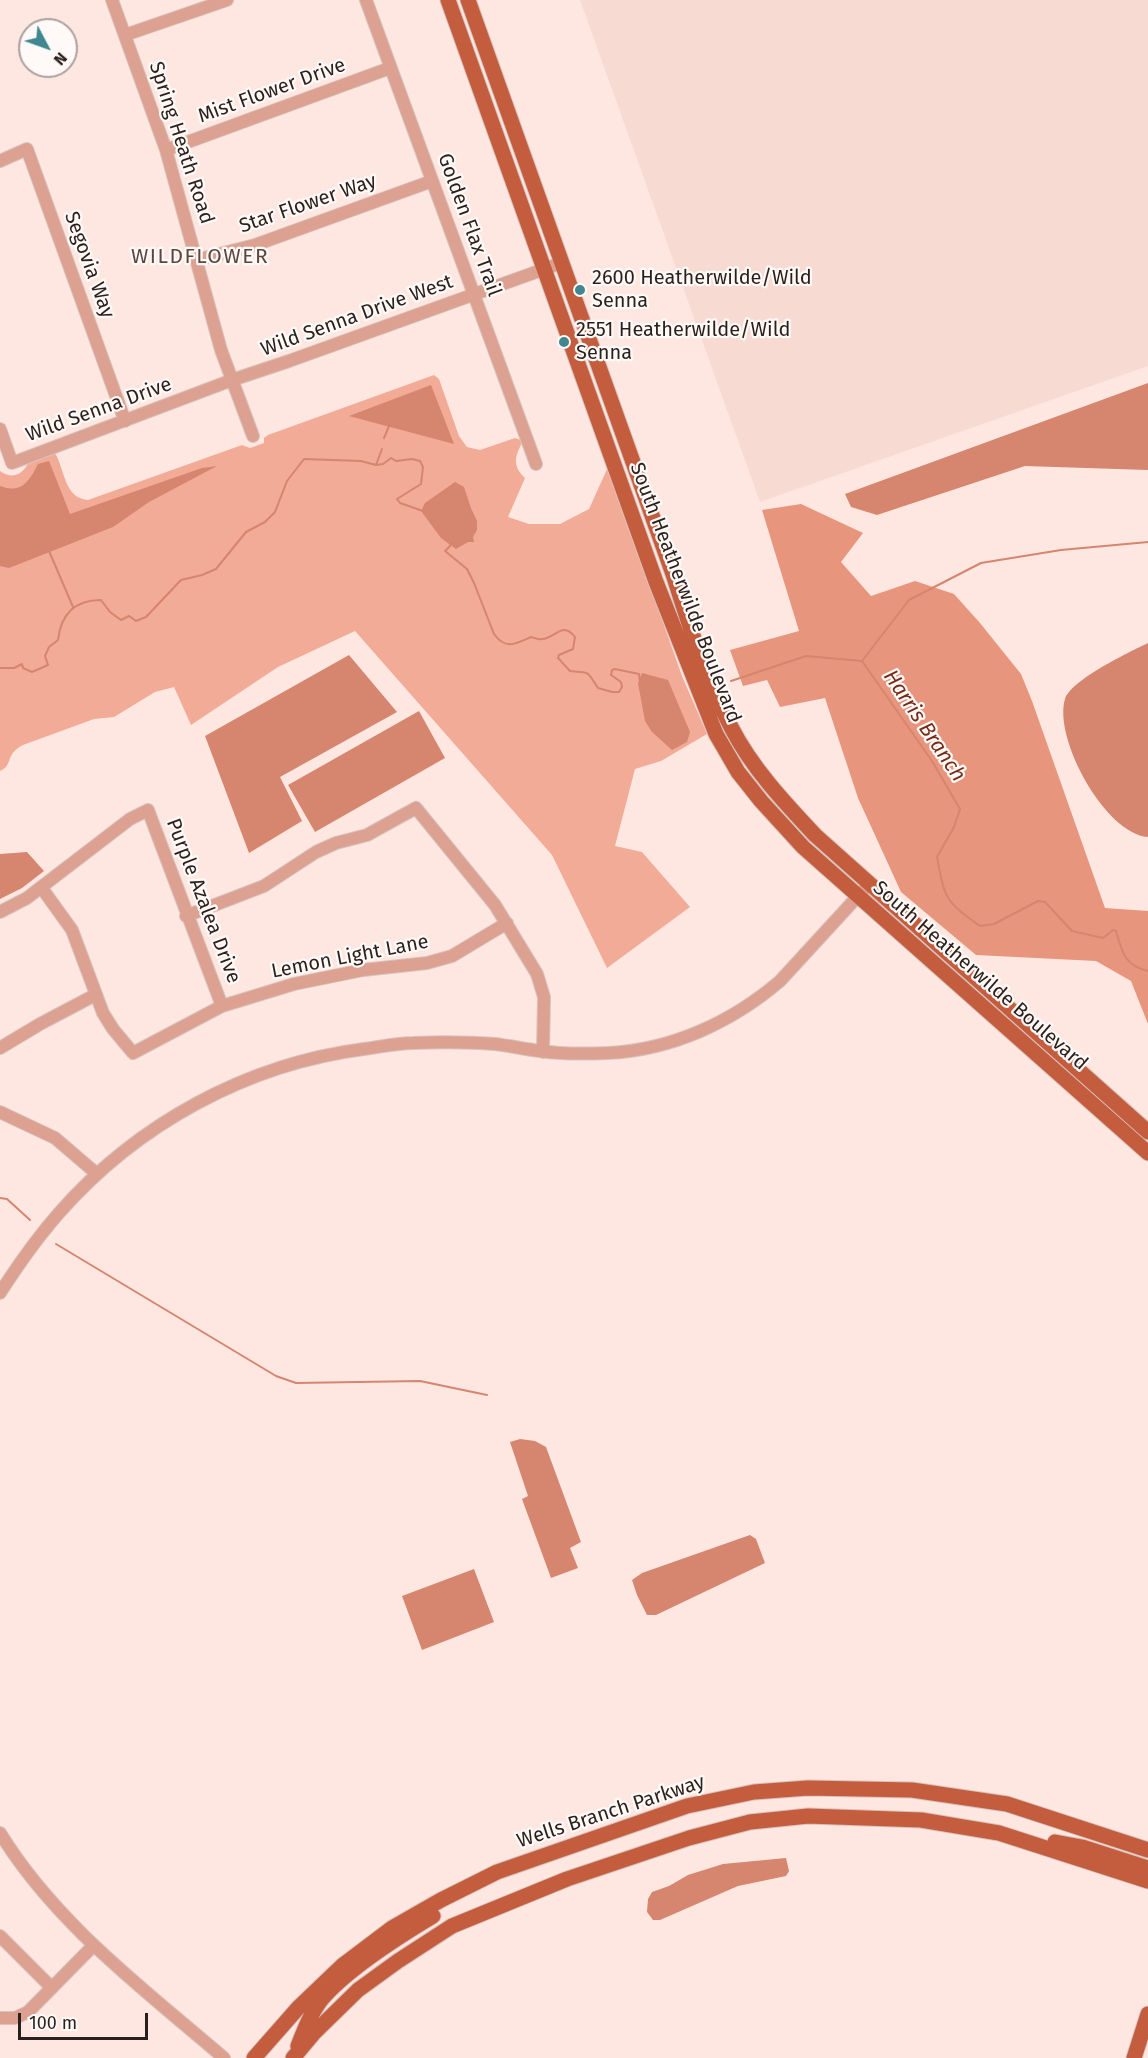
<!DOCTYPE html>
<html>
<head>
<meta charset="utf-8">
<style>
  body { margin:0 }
  #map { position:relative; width:1148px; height:2058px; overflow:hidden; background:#fee7e1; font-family:"Fira Sans",sans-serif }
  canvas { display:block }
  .north { position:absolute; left:18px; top:18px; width:60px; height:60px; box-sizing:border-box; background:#fff9f7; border:2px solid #a9a29f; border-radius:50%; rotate:131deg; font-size:16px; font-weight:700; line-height:24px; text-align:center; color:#291f1c }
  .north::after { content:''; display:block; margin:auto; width:21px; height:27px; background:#418792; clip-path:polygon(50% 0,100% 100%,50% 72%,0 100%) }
  .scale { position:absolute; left:18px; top:2013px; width:130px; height:27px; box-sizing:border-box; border:3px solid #291f1c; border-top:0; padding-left:8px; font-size:18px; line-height:21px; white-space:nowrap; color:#291f1c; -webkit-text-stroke:4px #fff9f7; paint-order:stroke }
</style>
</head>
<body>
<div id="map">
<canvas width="1148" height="2058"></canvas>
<div class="north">N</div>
<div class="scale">100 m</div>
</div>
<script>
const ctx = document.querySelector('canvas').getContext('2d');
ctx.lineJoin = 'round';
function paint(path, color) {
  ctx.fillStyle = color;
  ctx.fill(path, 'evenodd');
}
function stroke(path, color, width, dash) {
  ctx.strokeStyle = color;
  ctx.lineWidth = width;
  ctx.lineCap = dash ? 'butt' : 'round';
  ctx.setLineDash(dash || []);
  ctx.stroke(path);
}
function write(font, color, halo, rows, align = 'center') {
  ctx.font = font + ' "Fira Sans",sans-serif';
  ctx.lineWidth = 4.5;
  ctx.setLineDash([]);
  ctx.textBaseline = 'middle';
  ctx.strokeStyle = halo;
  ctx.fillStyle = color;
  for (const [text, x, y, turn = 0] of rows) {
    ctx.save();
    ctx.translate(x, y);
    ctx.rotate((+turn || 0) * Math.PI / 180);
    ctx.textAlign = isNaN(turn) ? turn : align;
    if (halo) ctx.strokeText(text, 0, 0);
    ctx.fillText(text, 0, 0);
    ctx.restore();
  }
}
paint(new Path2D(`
  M580,0H1148V366L760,502Z`), '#f7dad1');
paint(new Path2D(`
  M434,375L439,379L459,436L467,447L480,450L515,438L521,440L522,443C515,456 512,466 525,478L508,517L529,524H560L589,509L608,467L682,676L707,734L661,761L635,769L615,846L642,852L690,907L607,968L552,855L355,631L278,667L191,725L174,687L155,692L114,717L94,719L23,745C4,755 14,765 0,771V471C11,479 22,476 28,463L55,453C65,470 64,498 88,500L242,445L250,448L264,443V438L268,435Z`), '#f2ab96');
paint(new Path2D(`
  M801,504L863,533L841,562L871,596L915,581L954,594L980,623L1021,674L1032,701L1105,908L1148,911V1024L1131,981L1096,961L976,955L901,892L858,798L825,698L780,707L767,680L743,686L730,650L799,631L762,510Z`), '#e8957d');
paint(new Path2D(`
  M1148,383V470L1025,466L877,515L851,507L845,494Z
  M431,385L454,444L349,416Z
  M49,461L70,514L202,468L217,466L149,502L113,527L9,568L0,566V486C21,494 29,482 38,464Z
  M455,482L464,487L471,508L477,521V530L473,537L474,542H468L456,549L441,538L421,511L425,503Z
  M1148,643V837C1105,834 1053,738 1065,699C1071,680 1129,652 1148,643Z
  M349,655L397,712L280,777L302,821L249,853L205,736Z
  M642,673L668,680L690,732L687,742L672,750L652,732L645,721L638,683Z
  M419,711L445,758L315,832L288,785Z
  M27,852L44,871L22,888L0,899V854Z
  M520,1439L535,1441L546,1447L581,1542L570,1548L578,1568L551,1578L522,1499L528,1496L510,1442Z
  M750,1535L756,1539L765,1563L656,1615H647L637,1595L632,1580L642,1573Z
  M474,1569L494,1622L422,1650L402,1596Z
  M786,1858L789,1871L786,1876L738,1886L660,1920H653L647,1912L648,1899L652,1892L669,1886L688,1875L723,1864Z`), '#d6856e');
stroke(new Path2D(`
  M384,438L389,426
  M376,465L382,449
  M451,543L450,546L445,551L467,569L474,583L494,634C506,651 517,643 531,637C534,638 539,640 542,639C555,639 562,620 575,637L573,649L559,655L558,658L570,671C592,674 585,669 598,688L612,692H619L622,687L621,682L611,675L612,670L615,669L639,674L640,681
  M49,551L73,607
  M862,661L932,761L960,809L954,827L937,857C945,899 944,900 980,926L994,924L1038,901L1045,902L1072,931L1103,938L1113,930L1116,931C1122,952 1124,965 1148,971
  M862,661L909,600L981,563L1061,550L1148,542
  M0,668H14L22,664L23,668L32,672L48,665L45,656L49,647L58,640C61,614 75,600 101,600L110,612L121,620L129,616L136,621L146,617L181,580L202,575L216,569L246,532L265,522L275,512L287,481L304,459L361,461L376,465L383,464L391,458L396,461L412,459L420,461L423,467L421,484L397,499L400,503L423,511
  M731,681L806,656L862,661
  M0,1198L7,1199L30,1220
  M56,1244L276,1376L296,1383L420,1381L487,1395`), '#d6856e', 2);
const minor = new Path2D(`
  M112,0L166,150L221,350L253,436
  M366,0L536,464
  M125,35L227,0
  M166,150L390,68
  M0,161L27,149L125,421
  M196,260L255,245L432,181
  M0,429L12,463L232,380L289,361L561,263
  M41,887L72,930L103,1013L113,1029L133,1053L222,1006L294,984L363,970L427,963L452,956L507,923
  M0,912L27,898L130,819L148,810L222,1006
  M186,916L264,886L316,852L336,843L367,835L416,808L495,905L537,974L544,997L543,1052
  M0,1048L40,1024L95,995
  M0,1112L55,1138L97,1174
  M0,1293C18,1265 37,1238 59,1213C137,1124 247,1064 364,1049C380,1047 397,1043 413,1043C440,1042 468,1042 495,1044C510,1046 525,1049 540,1051C561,1054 586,1054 608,1053C672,1050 732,1022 780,981L870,883
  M0,1833C56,1924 144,1989 224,2058
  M0,1936L52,1988
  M0,2018H15L28,2012L94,1945`);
const major = new Path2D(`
  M448,0L656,582L716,734L738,772L761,801L803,847L1148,1153
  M468,0L674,577C690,628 706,679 731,727C752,768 784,802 815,835L1148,1132
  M1055,1842L1082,1847L1148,1868
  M298,2046C304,2031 310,2014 321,2000C346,1970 398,1937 433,1916
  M254,2058L298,2008L343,1965L392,1928L441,1900L497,1872L687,1806L754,1792L808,1788L912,1790L1007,1804L1148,1850
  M293,2058L314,2033L358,1990L398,1961L452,1926L567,1879L689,1838L750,1822L808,1816L921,1820L999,1833L1148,1881
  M1134,2058L1148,2014`);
stroke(minor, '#d8c3be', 14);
stroke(major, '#d8c3be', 17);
stroke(minor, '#dca190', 12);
stroke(major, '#c45c3e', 15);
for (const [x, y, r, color] of [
  [580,290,6,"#418792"],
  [564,342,6,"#418792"]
]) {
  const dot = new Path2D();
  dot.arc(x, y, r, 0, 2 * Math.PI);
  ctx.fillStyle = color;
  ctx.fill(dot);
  stroke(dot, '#fff9f7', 2);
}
write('20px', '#291f1c', '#fff9f7', [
  ["Mist Flower Drive",272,91,-20],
  ["Spring Heath Road",181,143,72],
  ["Star Flower Way",308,204,-19],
  ["Golden Flax Trail",469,225,70],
  ["Segovia Way",89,265,70],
  ["Wild Senna Drive West",357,316,-20],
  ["Wild Senna Drive",99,410,-20],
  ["South Heatherwilde Boulevard",685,593,69],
  ["Purple Azalea Drive",203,901,69],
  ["Lemon Light Lane",350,957,-11],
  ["South Heatherwilde Boulevard",980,976,41],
  ["Wells Branch Parkway",611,1812,-18]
]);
write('20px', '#291f1c', '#fff9f7', [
  ["2600 Heatherwilde/Wild",592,278],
  ["Senna",592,301],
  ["2551 Heatherwilde/Wild",576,330],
  ["Senna",576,353]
], 'left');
ctx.letterSpacing = '1.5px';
write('21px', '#5c463f', '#fff9f7', [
  ["WILDFLOWER",200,257]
]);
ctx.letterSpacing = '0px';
write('italic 21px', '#752b15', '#fff9f7', [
  ["Harris Branch",924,726,56]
]);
</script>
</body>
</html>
